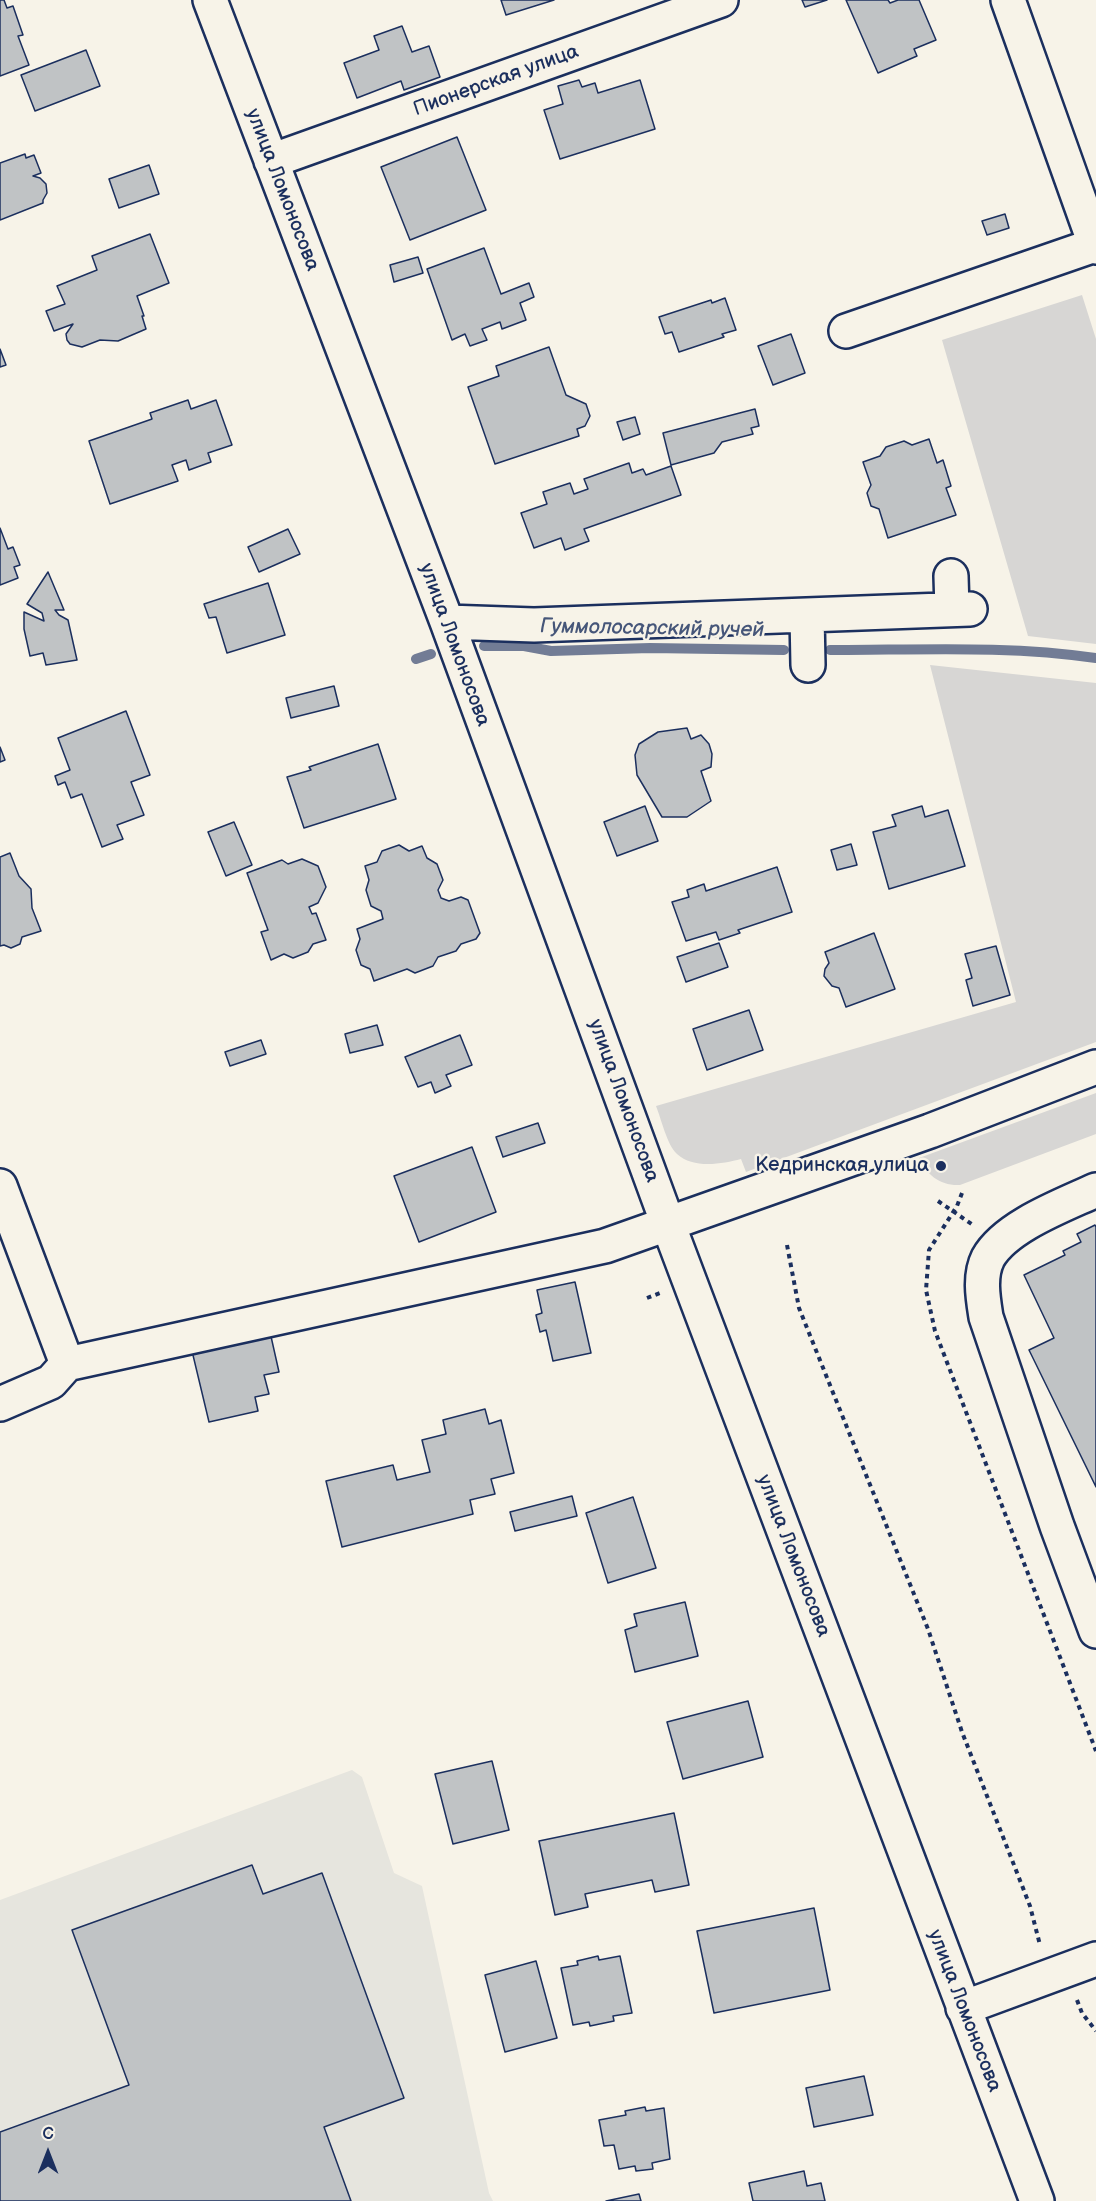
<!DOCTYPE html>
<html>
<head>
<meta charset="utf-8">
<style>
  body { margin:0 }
  #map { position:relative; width:1096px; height:2201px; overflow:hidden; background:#f7f3e8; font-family:"Balsamiq Sans",sans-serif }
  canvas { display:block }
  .north { position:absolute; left:18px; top:2123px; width:60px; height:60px; -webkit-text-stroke:4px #f7f3e8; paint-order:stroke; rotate:0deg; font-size:16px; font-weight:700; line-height:24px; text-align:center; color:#1b2f5e }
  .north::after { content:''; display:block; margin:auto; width:21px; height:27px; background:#1b2f5e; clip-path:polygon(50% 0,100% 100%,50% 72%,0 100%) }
</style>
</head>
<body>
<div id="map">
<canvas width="1096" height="2201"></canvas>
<div class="north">С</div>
</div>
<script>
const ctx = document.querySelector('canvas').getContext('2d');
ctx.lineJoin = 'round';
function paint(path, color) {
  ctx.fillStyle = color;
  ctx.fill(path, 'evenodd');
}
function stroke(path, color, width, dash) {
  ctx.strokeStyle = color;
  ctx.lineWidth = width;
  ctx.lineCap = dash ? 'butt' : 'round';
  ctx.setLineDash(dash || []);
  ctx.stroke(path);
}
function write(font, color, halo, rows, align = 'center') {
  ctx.font = font + ' "Balsamiq Sans",sans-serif';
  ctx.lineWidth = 5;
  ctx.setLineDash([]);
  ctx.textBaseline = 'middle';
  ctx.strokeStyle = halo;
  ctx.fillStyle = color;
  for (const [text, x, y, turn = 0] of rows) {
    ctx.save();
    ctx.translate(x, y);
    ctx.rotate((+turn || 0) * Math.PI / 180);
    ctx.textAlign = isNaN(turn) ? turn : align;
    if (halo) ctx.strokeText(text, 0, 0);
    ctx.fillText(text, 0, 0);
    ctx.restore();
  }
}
paint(new Path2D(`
  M352,1770L362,1777L394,1873L422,1886L489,2193L493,2201H0V1900Z`), '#e6e5de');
paint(new Path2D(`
  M1082,295L1096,339V644L1028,636L942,340Z
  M930,665L1096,683V1042L746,1172L741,1159C722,1164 693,1169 677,1154C667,1145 661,1118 656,1106L1016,1002Z
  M1096,1093V1134L960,1185C940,1186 927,1175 919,1158Z`), '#d7d6d4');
stroke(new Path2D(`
  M484,646H524L551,651L650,648L784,650
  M830,650C919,650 1008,645 1096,658
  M416,659L431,654`), '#727c95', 10);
const building = new Path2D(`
  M0,0H4L7,8L13,6L23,35L18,36L29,65L0,76Z
  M501,0H554L506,15Z
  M802,0H827L805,7Z
  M846,0H888L890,3L898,0H919L936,40L914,49L917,56L878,73Z
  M402,26L412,52L429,46L440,77L404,90L401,81L357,98L344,63L379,50L374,36Z
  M86,50L100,86L35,111L21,75Z
  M579,80L582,87L595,83L598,93L640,80L655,129L560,159L544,110L563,104L558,86Z
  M457,137L486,210L410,240L381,167Z
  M25,154L26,158L34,155L41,173L33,176L40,178L46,184L47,193L43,200V203L0,220V163Z
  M149,165L159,194L119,208L109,179Z
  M1005,214L1009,228L987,235L982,221Z
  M150,234L169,283L137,296L144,316H142L146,329L118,341L100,340L82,347L70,344L67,340L66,334L73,324L54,331L46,311L65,304L57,286L97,270L92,256Z
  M484,248L501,294L529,283L534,297L520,303L526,320L502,329L500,322L482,329L487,340L470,346L465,334L452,340L427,269Z
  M418,257L423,273L394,282L390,265Z
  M725,298L736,330L722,334L724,337L679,352L672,332L665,334L659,317L711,300L712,303Z
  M791,334L805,373L773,385L758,346Z
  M549,347L566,395L586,404L590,416L585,426L577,429L579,436L495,464L468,387L499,376L496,366Z
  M0,349L6,365L0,367Z
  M188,400L191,409L216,400L232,445L208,453L211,462L189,470L186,460L172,465L178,481L110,504L89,441L152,419L150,413Z
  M755,409L759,426L751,428L753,434L722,442L714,453L671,465L663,433Z
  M635,417L640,434L623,440L617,422Z
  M929,439L937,463L943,460L951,486L946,488L956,515L888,538L879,509L871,506L867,493L871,485L863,462L880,456L886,447L904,441L912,445Z
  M629,463L632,473L643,469L646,475L671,466L681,495L584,529L589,541L565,550L561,538L534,548L521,513L547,504L543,492L570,483L574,494L588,489L584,479Z
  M0,528L8,549L13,547L20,565L14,567L18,578L0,585Z
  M288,529L300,554L259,572L248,547Z
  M48,572L64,610H55L59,615L68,620L77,660L46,665L43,653L30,656L24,629V612L44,621L42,613L27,604Z
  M268,583L285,635L227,653L216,617L209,618L204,604Z
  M334,686L339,706L291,718L286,698Z
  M126,711L150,775L131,782L144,815L117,825L123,839L102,847L82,794L71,798L65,782L58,785L55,776L70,770L58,738Z
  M687,728L691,739L701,735L709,744L712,754L711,767L701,771L711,801L687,817H662L637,775L635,755L639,744L658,732Z
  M378,744L396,799L304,828L287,777L311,770L309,767Z
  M0,747L5,760L0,762Z
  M645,806L658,841L617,856L604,822Z
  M922,806L925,817L948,810L965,866L889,889L873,832L896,826L892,815Z
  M234,822L252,865L226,876L208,832Z
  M851,844L857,865L837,870L831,850Z
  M399,845L409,851L422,846L427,858L437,864L443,880L438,890L441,898L449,901L461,897L468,900L480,933L476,939L461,944L456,951L438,957L433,966L415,973L407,969L374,981L370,969L361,965L356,950L360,939L357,929L383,919L381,911L371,906L366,890L369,880L365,866L377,862L382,851Z
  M10,853L19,876L31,889L32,908L41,931L22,937L20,944L11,948L4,945L0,946V857Z
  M302,859L318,866L326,887L318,903L309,907L312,914L316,913L326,940L313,944L308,952L293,958L284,954L271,960L261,932L268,930L247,873L282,860L288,864Z
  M777,867L792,912L738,930L740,933L719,940L716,932L686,941L672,902L689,897L687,890L704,884L706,891Z
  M874,933L895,989L846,1007L839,988L832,986L824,976L825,969L829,963L825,952Z
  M719,943L728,967L686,982L677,957Z
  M996,946L1010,995L973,1006L966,980L972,978L965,954Z
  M749,1010L763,1050L707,1070L693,1029Z
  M377,1025L383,1045L350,1053L345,1034Z
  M460,1035L472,1065L446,1075L451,1086L435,1093L431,1082L418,1087L405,1057Z
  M261,1040L266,1054L230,1066L225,1052Z
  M538,1123L545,1143L503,1157L496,1137Z
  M472,1147L496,1212L419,1242L394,1176Z
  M1095,1225L1096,1227V1487L1029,1350L1054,1338L1024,1275L1065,1255L1063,1251L1081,1242L1077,1234Z
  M575,1282L591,1353L553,1361L546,1330L540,1332L536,1315L542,1313L537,1290Z
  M270,1332L279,1372L264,1375L269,1394L255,1397L258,1411L209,1422L192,1351Z
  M485,1409L489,1424L501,1420L514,1473L491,1479L495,1494L470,1500L473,1514L342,1547L326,1481L393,1465L397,1480L430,1472L422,1440L446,1434L443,1420Z
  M572,1496L577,1516L515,1531L510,1512Z
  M633,1497L656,1568L608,1583L586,1513Z
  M685,1602L698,1656L635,1672L625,1630L637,1626L634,1614Z
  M748,1701L763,1757L683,1779L667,1722Z
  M492,1761L509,1830L453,1844L435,1774Z
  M674,1813L689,1885L655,1892L652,1880L585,1894L588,1907L555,1915L539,1841Z
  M252,1865L263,1894L322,1873L404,2098L324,2127L351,2201H0V2132L129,2085L72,1930Z
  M814,1908L830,1990L714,2013L697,1931Z
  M598,1956L599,1960L620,1956L632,2013L613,2016L614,2021L590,2026L589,2022L573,2025L561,1968L578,1965L577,1961Z
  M536,1961L557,2038L505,2052L485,1975Z
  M864,2076L873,2115L814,2127L806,2088Z
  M645,2107L646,2111L664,2108L670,2159L652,2163L653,2169L636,2171L635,2166L619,2169L614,2145L604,2146L599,2120L626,2115L625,2111Z
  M804,2171L807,2186L821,2183L825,2201H753L749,2183Z
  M639,2194L641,2201H606Z`);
paint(building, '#c0c3c5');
stroke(building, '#1b2f5e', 1.5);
const minor = new Path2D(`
  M210,0L447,622L668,1224L1037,2201
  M1008,0L1096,247
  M271,161L721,0
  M846,331L1095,245
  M951,576L952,609
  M807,615L808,665
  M447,622L534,625L970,609
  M0,1186L67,1364
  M1096,1190C1064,1205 1006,1226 988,1258C979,1276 983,1298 986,1317L1057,1526L1096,1631
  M67,1364L605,1246L930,1131L1096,1067
  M0,1404L51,1382L67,1364
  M963,2008L1096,1959`);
stroke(minor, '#1b2f5e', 38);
stroke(new Path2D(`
  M962,1193L957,1206L929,1250L926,1290L935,1331L1096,1751
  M938,1201L973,1225
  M787,1245L799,1308L928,1629L962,1732L1030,1906L1040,1945
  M647,1298L660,1293
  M1077,2000L1082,2013L1096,2031`), '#1b2f5e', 4, [4.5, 4.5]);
stroke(minor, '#f7f3e8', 33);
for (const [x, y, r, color] of [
  [941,1166,6,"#1b2f5e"]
]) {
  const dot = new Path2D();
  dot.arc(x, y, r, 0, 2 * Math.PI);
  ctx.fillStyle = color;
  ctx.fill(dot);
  stroke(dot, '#f7f3e8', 2);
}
write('20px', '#1b2f5e', '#f7f3e8', [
  ["Пионерская улица",496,81,-20],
  ["улица Ломоносова",282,190,69],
  ["улица Ломоносова",454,645,70],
  ["улица Ломоносова",623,1101,70],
  ["улица Ломоносова",793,1556,69],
  ["улица Ломоносова",964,2011,69]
]);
write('20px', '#1b2f5e', '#f7f3e8', [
  ["Кедринская улица",929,1166]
], 'right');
write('italic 21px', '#465679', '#f7f3e8', [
  ["Гуммолосарский ручей",652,629,1]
]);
</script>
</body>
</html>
